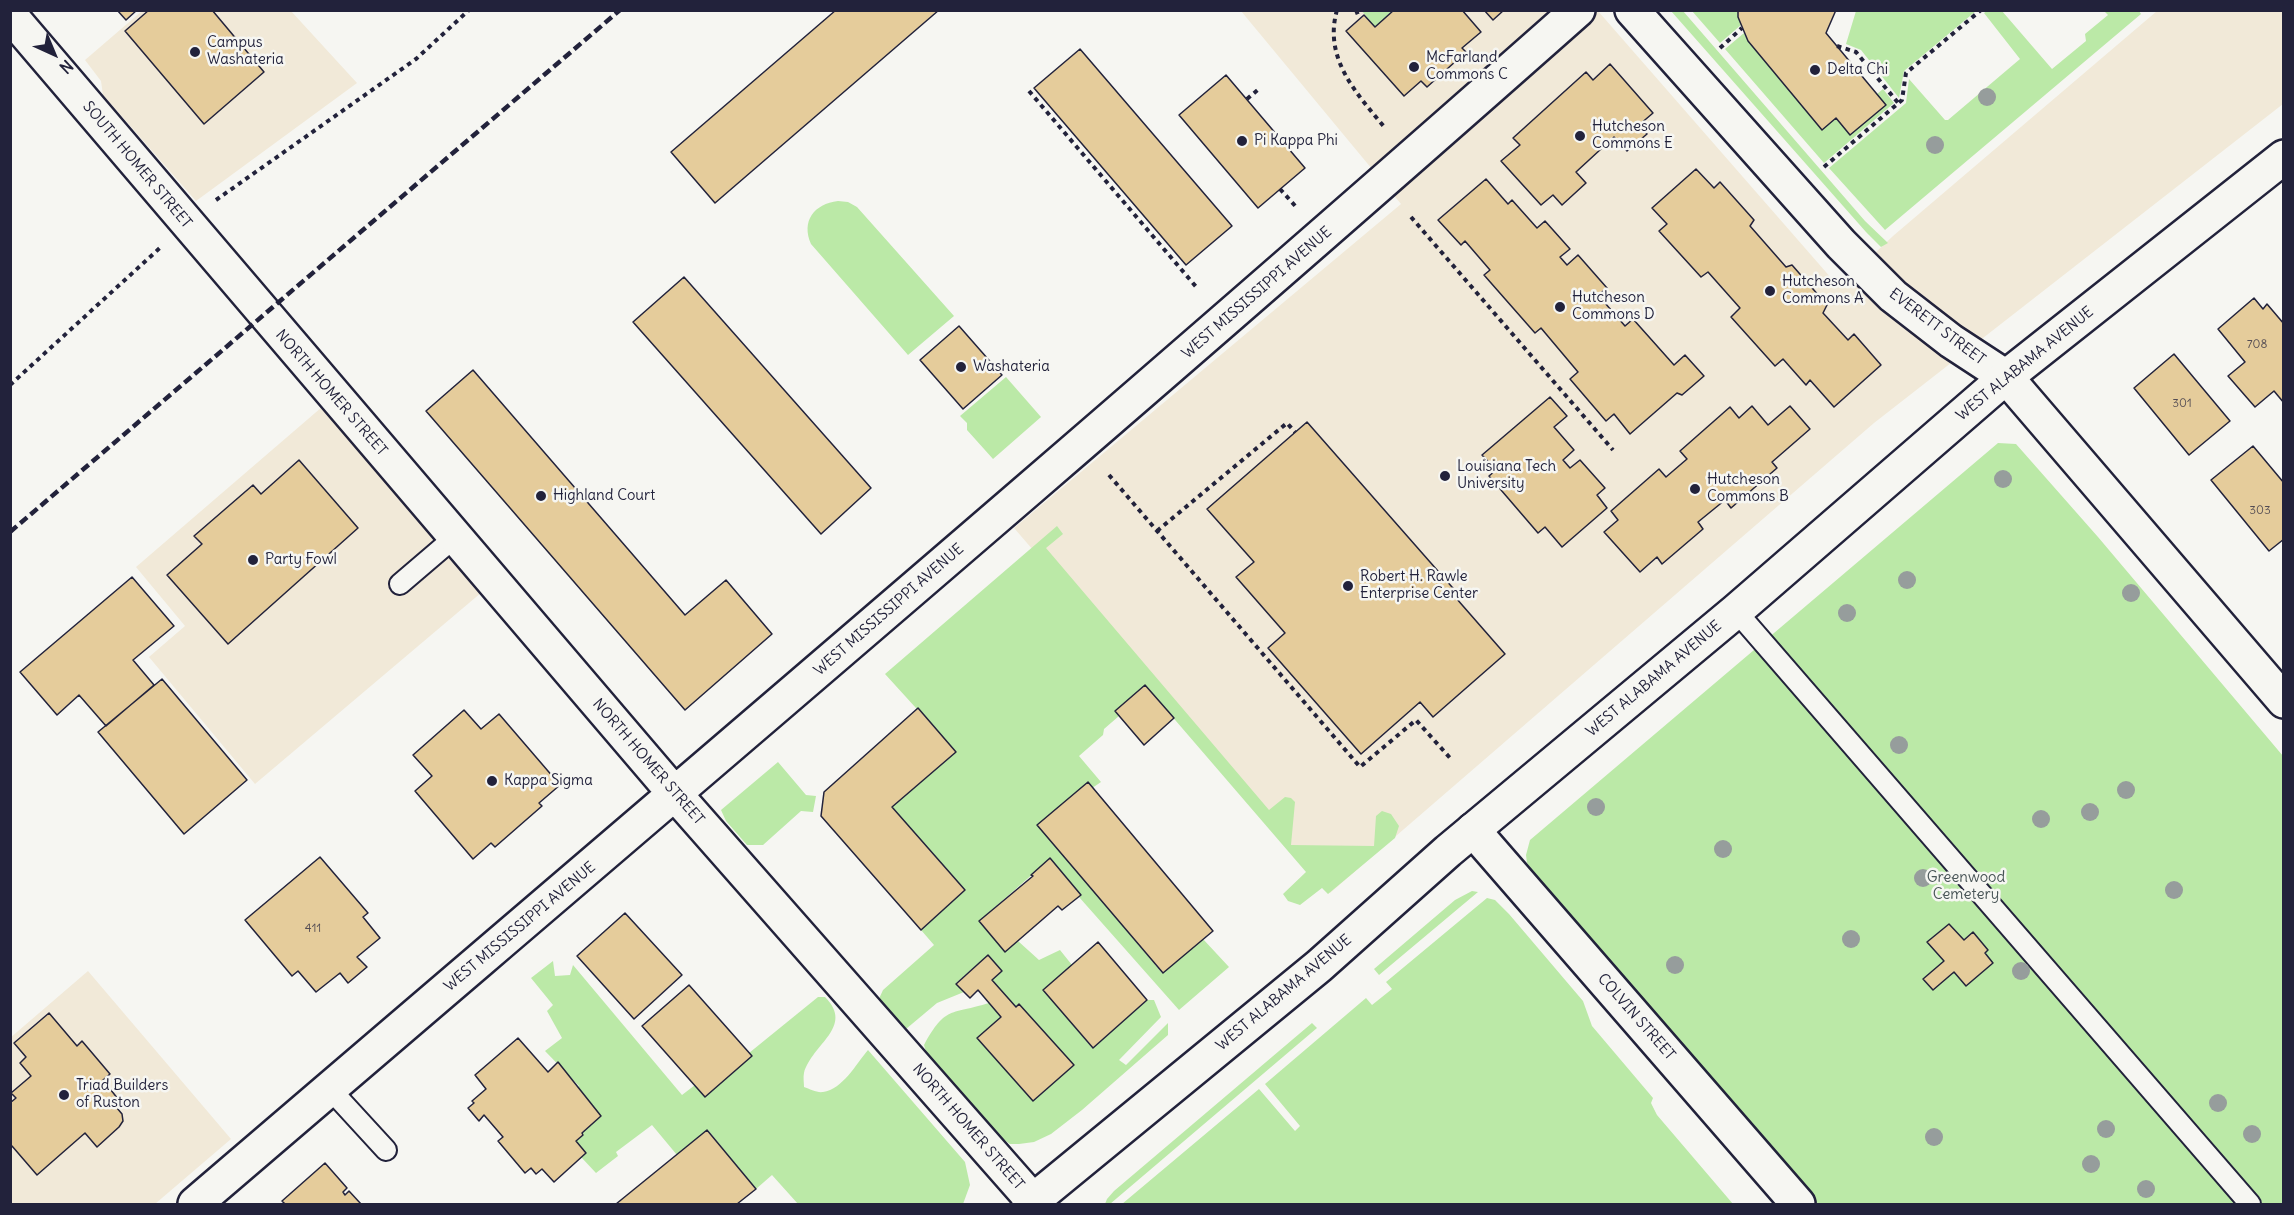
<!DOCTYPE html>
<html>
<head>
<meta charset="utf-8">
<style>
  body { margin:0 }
  #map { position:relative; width:2294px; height:1215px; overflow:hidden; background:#f6f6f2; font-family:Delius,sans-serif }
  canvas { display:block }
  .frame { position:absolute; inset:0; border:12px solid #22223b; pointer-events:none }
  .north { position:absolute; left:24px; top:24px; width:60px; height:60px; -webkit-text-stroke:4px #f6f6f2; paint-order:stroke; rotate:136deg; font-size:16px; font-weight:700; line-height:24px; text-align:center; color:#22223b }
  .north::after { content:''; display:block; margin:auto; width:21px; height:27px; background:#22223b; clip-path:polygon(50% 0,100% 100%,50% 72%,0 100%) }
</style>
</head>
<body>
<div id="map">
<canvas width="2294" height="1215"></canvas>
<div class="frame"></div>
<div class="north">N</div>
</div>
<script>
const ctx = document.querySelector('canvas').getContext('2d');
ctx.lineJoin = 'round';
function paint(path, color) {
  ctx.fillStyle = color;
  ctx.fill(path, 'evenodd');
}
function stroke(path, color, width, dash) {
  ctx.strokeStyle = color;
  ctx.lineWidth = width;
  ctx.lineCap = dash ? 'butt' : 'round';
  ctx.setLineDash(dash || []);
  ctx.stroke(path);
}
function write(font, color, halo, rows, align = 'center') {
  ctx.font = font + ' Delius,sans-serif';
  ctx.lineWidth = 5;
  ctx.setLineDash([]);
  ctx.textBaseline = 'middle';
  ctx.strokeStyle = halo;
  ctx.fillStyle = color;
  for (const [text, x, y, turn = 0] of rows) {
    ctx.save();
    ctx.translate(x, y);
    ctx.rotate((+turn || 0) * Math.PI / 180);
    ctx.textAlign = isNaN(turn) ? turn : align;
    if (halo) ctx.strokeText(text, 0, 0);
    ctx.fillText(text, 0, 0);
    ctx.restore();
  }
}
paint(new Path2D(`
  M142,11H291L357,83L196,201L103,95L101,81L85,60Z
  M1241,11H1598L1839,287L1893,236L2157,11H2283V104L1874,423L1330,893L1014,528L1401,204Z
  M322,407L482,592L255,784L149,657L185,626L136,567Z
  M88,971L231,1139L155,1204H11L10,1038Z`), '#f1e9d8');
paint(new Path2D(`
  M1988,10L2002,11L2052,69L2086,41L2085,34L2108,15L2104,11H2139L2141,14L1885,230L1829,168L1906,103L1909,79L1945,120H1948L2020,59L1984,13Z
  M1362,11H1394L1375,27Z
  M1671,11H1683L1865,221L1888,243L1881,247L1866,232Z
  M1692,11H1738L1741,25L1720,43Z
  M1856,11V10L1976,11L1904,71L1899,98L1861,50L1846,44Z
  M1744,33L1748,41L1836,118L1849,134L1877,94L1883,89L1894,103L1824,163L1725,49Z
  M838,201L848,202L857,207L954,316L908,355L811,244C801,221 814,204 838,201Z
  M1006,377L1041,417L993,459L967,430V423L960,416Z
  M1998,443L2016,444L2098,537L2283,756V1204H1818L1550,894L1527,863L1526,855L1530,840Z
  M1057,526L1063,534L1046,548L1269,810L1285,797L1291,798L1295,802L1291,845L1374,846L1376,816L1382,811L1391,814L1399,826L1395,838L1328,894L1322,888L1300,905L1288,901L1283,894L1306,872L1145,685L1115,711L1119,716L1104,729L1103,735L1079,756L1101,782L1038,825L1162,973L1203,939L1229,967L1179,1010L1079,897L1081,895L1050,859L979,921L1005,952L1018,941L1039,960L1060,950L1072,965L1044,990L1092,1048L1147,1000H1154L1161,1017L1119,1060L1126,1065L1168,1023V1035L1082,1110L1051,1134L1034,1142L1019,1144H1010L1000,1137L927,1055L924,1045C946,1005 951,1015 989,1003L1001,1017L1033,1100L1073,1065L1019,1004L1016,1007L992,980L1002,971L988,955L956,983L964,992L937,1003L906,1029L878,1001L883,990L934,945L921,930L965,890L892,807L956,752L885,674Z
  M778,762L806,795L816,796L813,812L801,811L763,845H747L726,821L721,810Z
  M1472,891L1478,892L1379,975L1374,969L1455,900Z
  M1487,898L1495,900L1509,914L1583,1001L1592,1026L1653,1098L1651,1103L1657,1115L1733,1204H1122L1259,1089L1295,1131L1300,1126L1265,1084L1366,998L1372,1005L1392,989L1386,982Z
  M553,961L555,976L570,975L573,965L682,1095L695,1085L749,1053L818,997H825C855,1027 812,1044 804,1073C803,1077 804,1083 804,1087C810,1089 817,1093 823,1092C843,1089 856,1064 868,1050L965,1162L970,1185L963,1204H798L772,1175L756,1189L708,1130L677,1155L652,1125L616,1152L618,1156L596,1173L581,1157L586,1153L576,1141L583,1135L582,1133L601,1116L577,1088L579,1086L545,1051L562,1038L547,1011L553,1005L531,978Z
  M1312,1023L1317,1028L1110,1204H1105L1107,1199L1114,1191Z`), '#bbe9a7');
const building = new Path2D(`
  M117,10H137L126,20Z
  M149,10H212L264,72L204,124L125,31Z
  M836,10H939L715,203L671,152Z
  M1394,10H1462L1481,32L1462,48L1466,52L1427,87L1421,81L1404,96L1346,31L1364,15L1375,27Z
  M1484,10H1504L1493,20Z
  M1738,10H1836L1826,33L1886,105L1850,135L1836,118L1822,130L1748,41L1738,17Z
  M1080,49L1232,226L1186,265L1034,88Z
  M1610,64L1653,113L1639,125L1647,134L1627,151L1614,137L1576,172L1586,183L1562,205L1553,195L1541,205L1501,161L1520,145L1513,138L1586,72L1593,80Z
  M1226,75L1305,168L1258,208L1179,115Z
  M1696,169L1714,188L1720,182L1754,220L1750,226L1786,267L1792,265L1827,305L1823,313L1848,340L1854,334L1881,365L1834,407L1810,380L1806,385L1783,359L1775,366L1731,317L1740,308L1708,272L1701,277L1659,231L1667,224L1652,208Z
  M1486,179L1508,204L1512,200L1537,228L1545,221L1570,249L1560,257L1567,265L1578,255L1607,288L1598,295L1625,326L1633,319L1674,365L1685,355L1704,376L1682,395L1677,393L1630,434L1614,414L1606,421L1570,379L1578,372L1541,328L1535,333L1484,275L1490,270L1465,241L1461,245L1438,220Z
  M684,277L871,488L821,534L633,322Z
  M2254,298L2263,309L2267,304L2284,324V403L2274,391L2255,407L2228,376L2245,362L2218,329Z
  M959,326L1002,375L963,409L920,360Z
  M2174,354L2230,421L2189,455L2134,388Z
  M473,370L685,615L726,580L772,634L685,710L426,411Z
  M1550,397L1567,416L1554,427L1574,450L1563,460L1570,468L1580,460L1605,488L1597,495L1607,508L1562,547L1545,527L1538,533L1489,476L1496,470L1482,455Z
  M1752,406L1768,425L1790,406L1810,429L1772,462L1777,468L1731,508L1725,500L1698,522L1703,529L1662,564L1657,557L1640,572L1604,532L1618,520L1611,511L1659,469L1666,477L1687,459L1680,451L1730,407L1739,418Z
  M1307,422L1459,595L1456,598L1505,654L1433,717L1420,702L1361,754L1268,648L1285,633L1236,577L1254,562L1207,509Z
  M2253,446L2284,483V539L2269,551L2211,480Z
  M299,460L358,528L228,644L167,575L202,544L194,536L253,485L261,494Z
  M132,577L174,626L133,660L154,685L106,726L79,695L57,715L20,672Z
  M162,679L247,780L184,834L98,732Z
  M1145,685L1174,718L1144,745L1115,711Z
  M918,708L956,752L892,807L965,890L921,930L821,816L824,792Z
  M464,710L481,729L499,714L560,785L539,803L542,806L495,847L491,843L473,859L415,791L432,776L413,755Z
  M1088,782L1213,931L1163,973L1037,825Z
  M320,857L368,913L363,917L380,938L357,957L367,967L348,983L340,973L316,992L298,971L292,976L245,920Z
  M1050,858L1081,895L1062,910L1058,906L1005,952L979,921L1033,876L1031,875Z
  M625,913L682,975L634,1019L577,956Z
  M1949,924L1964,940L1973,932L1988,950L1985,953L1993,963L1966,986L1954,972L1933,990L1923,979L1944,961L1927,942Z
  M1098,942L1147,1000L1093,1048L1043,990Z
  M988,955L1002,971L992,980L1016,1007L1019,1004L1074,1065L1033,1101L977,1038L1001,1017L978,990L970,998L956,984Z
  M689,985L752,1056L705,1097L642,1026Z
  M49,1013L77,1046L82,1041L110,1074L103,1080L122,1104L117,1108L122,1114L123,1121L119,1127L97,1147L85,1133L37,1175L12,1146L10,1148V1103L16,1098L11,1093L31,1076L20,1063L26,1057L14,1043Z
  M518,1038L548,1072L558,1062L601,1116L582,1133L583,1135L576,1141L586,1153L554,1182L542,1169L536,1174L531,1168L525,1173L498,1141L503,1137L484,1115L479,1121L468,1108L474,1103L472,1101L486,1089L475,1075Z
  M707,1130L756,1189L737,1204H616Z
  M325,1163L347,1188L343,1192L345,1195L349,1191L361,1204H285L282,1201Z`);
paint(building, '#e5cc9b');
stroke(building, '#22223b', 1.5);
const lane = new Path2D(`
  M400,584L455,537
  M1736,611L2250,1204
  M330,1089L386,1150`);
const street = new Path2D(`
  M1632,10L1841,244L1893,296L1951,341L2006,377L2284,701
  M10,15L675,794L1036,1204
  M1473,830L1798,1204
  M195,1204C657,808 1122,414 1578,10`);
const secondary = new Path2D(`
  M1029,1204L1319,966L1448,851L1736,611L2006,377L2284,157`);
stroke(lane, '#22223b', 24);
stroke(street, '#22223b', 38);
stroke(secondary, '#22223b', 38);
stroke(new Path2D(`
  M1337,10C1323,59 1357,94 1386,129
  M1356,10L1358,15
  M1837,46L1856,52L1899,104
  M1720,48L1742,28
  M1029,91L1198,289
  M1247,99L1260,88
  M1824,167L1902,100L1906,73L1981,10
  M1280,189L1298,209
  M216,200L416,59L469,10
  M1411,217L1613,450
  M10,385L162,246
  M1109,475L1360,767L1416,720L1451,759
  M1157,531L1287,423L1295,432`), '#22223b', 4, [4.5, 4.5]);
stroke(lane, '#f6f6f2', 20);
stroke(street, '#f6f6f2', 33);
stroke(secondary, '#f6f6f2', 33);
stroke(new Path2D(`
  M10,532L620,10`), '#22223b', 4.5, [9, 4.5]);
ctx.fillStyle = '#969d9c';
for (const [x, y] of [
  [1987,97],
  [1935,145],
  [2003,479],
  [1907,580],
  [2131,593],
  [1847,613],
  [1899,745],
  [2126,790],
  [1596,807],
  [2090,812],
  [2041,819],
  [1723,849],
  [1923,878],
  [2174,890],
  [1851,939],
  [1675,965],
  [2021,971],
  [2218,1103],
  [2106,1129],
  [2252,1134],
  [1934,1137],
  [2091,1164],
  [2146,1189]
]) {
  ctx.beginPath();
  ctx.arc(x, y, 9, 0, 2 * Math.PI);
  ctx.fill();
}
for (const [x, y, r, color] of [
  [195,52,6,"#22223b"],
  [1414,67,6,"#22223b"],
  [1815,70,6,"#22223b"],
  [1580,136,6,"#22223b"],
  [1242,141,6,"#22223b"],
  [1770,291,6,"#22223b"],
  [1560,307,6,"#22223b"],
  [961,367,6,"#22223b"],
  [1445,476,6,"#22223b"],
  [1695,489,6,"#22223b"],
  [541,496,6,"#22223b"],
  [253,560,6,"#22223b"],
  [1348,586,6,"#22223b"],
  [492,781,6,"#22223b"],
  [64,1095,6,"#22223b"]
]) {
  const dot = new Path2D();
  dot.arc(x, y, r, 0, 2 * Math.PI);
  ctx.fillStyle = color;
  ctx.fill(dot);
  stroke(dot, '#f6f6f2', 2);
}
write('12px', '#534c53', null, [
  ["708",2257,345],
  ["301",2182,404],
  ["303",2260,511],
  ["411",313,929]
]);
write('15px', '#22223b', '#f6f6f2', [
  ["Campus",207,43],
  ["Washateria",207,60],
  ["McFarland",1426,58],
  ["Commons C",1426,75],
  ["Delta Chi",1827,70],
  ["Hutcheson",1592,127],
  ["Commons E",1592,144],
  ["Pi Kappa Phi",1254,141],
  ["Hutcheson",1782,282],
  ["Commons A",1782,299],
  ["Hutcheson",1572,298],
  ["Commons D",1572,315],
  ["Washateria",973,367],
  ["Louisiana Tech",1457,467],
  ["University",1457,484],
  ["Hutcheson",1707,480],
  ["Commons B",1707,497],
  ["Highland Court",553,496],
  ["Party Fowl",265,560],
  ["Robert H. Rawle",1360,577],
  ["Enterprise Center",1360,594],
  ["Kappa Sigma",504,781],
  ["Triad Builders",76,1086],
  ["of Ruston",76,1103]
], 'left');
write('15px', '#22223b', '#f6f6f2', [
  ["SOUTH HOMER STREET",137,165,50],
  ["WEST MISSISSIPPI AVENUE",1257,293,-41],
  ["EVERETT STREET",1937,327,37],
  ["WEST ALABAMA AVENUE",2025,364,-39],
  ["NORTH HOMER STREET",331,393,49],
  ["WEST MISSISSIPPI AVENUE",889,610,-41],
  ["WEST ALABAMA AVENUE",1654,679,-40],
  ["NORTH HOMER STREET",648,762,49],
  ["WEST MISSISSIPPI AVENUE",520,927,-40],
  ["WEST ALABAMA AVENUE",1284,993,-40],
  ["COLVIN STREET",1636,1017,49],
  ["NORTH HOMER STREET",968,1127,49]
]);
write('15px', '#485456', '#f6f6f2', [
  ["Greenwood",1966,878],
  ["Cemetery",1966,895]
]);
</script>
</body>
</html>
